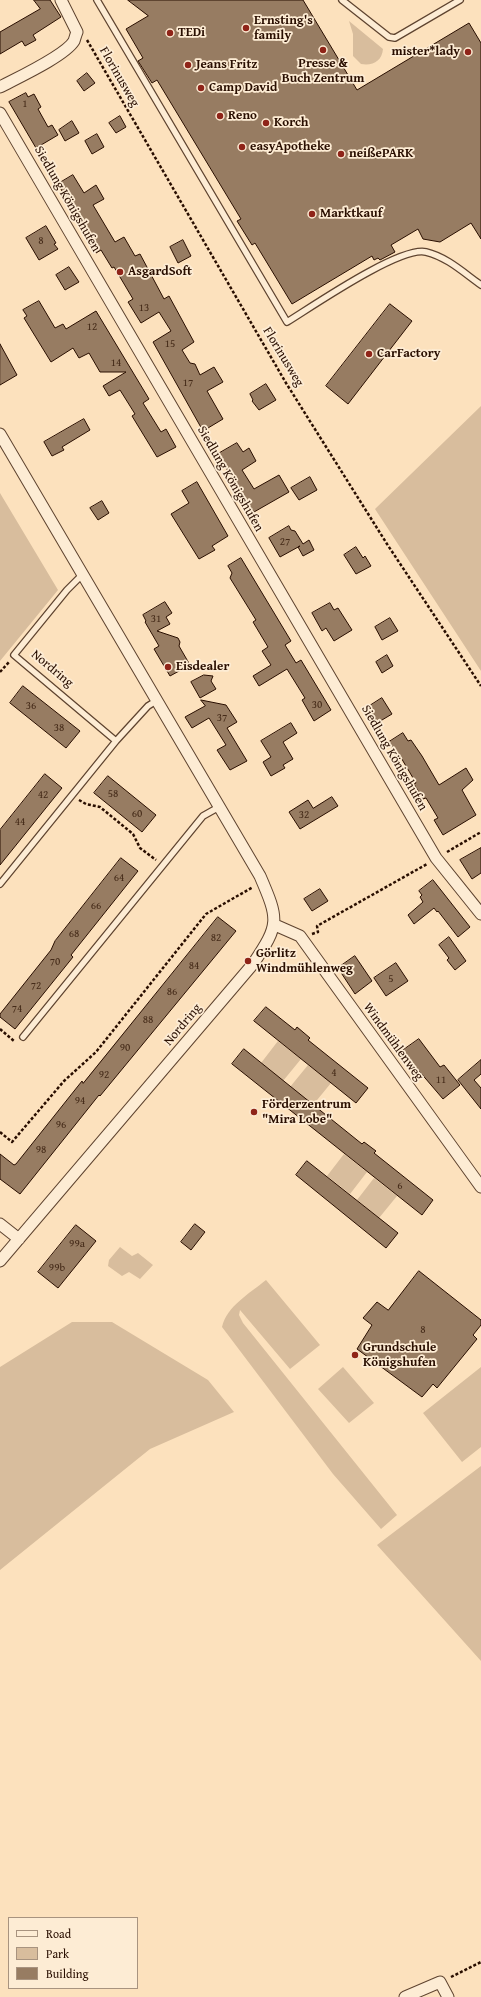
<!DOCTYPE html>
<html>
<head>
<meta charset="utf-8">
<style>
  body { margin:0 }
  #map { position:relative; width:481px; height:1997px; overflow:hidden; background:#fce1bd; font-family:"Gentium Book Plus",serif }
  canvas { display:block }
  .legend { position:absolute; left:8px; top:1917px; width:130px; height:72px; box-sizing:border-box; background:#fdecd4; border:1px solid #a8937f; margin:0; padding:5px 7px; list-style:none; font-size:12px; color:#290e00 }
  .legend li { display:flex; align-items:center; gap:8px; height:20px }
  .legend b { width:20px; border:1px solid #a8937f }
</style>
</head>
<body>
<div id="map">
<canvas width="481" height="1997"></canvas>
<ul class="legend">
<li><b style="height:5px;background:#fdecd4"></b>Road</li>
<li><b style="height:11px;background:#d8bd9d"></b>Park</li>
<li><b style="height:11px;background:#977c62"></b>Building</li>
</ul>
</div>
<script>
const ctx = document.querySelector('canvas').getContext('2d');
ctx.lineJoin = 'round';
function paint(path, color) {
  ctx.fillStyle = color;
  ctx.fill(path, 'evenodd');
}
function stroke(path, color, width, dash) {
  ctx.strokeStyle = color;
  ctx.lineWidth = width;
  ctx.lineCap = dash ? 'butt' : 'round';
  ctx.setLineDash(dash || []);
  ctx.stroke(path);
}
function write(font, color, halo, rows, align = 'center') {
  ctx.font = font + ' "Gentium Book Plus",serif';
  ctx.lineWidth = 3.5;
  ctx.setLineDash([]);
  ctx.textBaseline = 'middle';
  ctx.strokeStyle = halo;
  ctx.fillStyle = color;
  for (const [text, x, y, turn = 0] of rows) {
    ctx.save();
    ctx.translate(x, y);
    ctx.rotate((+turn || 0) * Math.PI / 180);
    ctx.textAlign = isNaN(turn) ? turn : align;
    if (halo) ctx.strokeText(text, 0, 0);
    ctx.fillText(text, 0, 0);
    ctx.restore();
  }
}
paint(new Path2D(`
  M349,21L383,49C382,61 373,66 361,64L353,56V34Z
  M481,406V671L375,509Z
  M0,493L58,590L0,661Z
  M278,1041L301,1059L283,1081L261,1063Z
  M308,1065L331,1083L313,1105L290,1087Z
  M344,1154L367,1172L350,1194L327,1176Z
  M374,1178L397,1196L379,1218L357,1200Z
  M120,1247L132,1256L138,1253L153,1265L140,1279L129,1272L122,1276L108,1266L109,1260Z
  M266,1280L320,1345L290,1369L240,1310L239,1315L243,1323L397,1515L381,1529L333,1474L222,1327C227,1306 249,1294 266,1280Z
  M72,1322H112L208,1380L234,1412L150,1449L0,1570V1367Z
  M343,1367L374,1403L349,1423L318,1389Z
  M481,1367V1447L462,1462L423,1413Z
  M481,1466V1661L377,1545Z`), '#d8bd9d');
const building = new Path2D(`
  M34,0H50L61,17L33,35L36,40L25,46L22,41L0,54V32L40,9Z
  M128,0H303L357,90L469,23L481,43V239L471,223L440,242L423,239L418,229L391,245L395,252L380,260L378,258L374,260L372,256L292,304L255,243L252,245L237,221L241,219L157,80L152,83L138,61L143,58L126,29L148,16Z
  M87,73L95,83L84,91L77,81Z
  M26,93L28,97L34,94L41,107L38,109L48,127L52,125L58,135L36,148L9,102Z
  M120,116L126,127L116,133L109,123Z
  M72,121L79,133L65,141L59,130Z
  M97,134L104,147L92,154L85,141Z
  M73,175L84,193L96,185L104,199L93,205L115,242L124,237L135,256L140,254L164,299L169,296L194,342L182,350L190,363L195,364L200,375L214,367L223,382L207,391L223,419L203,431L153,342L171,331L159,312L141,323L128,302L133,299L114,267L112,268L101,250L96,253L76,220L78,219L58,184Z
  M46,226L56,243L54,244L58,249L39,260L26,238Z
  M183,240L191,256L178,263L170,247Z
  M69,267L79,282L65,290L56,275Z
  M39,301L55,328L63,324L66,329L96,311L149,399L143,403L161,432L166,429L176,447L157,457L132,416L135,414L120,390L109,396L103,386L126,372H100L89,353L79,358L73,348L51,362L24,318L27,316L23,310Z
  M390,304L412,321L348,404L326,386Z
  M0,344L17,375L0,385Z
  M266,384L276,400L259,410L252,401L253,400L250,394Z
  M84,419L90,430L62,447L64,450L52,456L44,442Z
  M237,443L243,452L249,448L256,461L242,470L254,489L279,475L289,492L254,512L238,490H239L218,454Z
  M310,477L317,490L299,500L291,488Z
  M197,482L228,536L212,546L215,550L199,559L171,514L189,503L182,491Z
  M102,501L109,513L98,520L90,508Z
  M289,526L291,530L295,531L303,544L309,540L314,550L303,556L298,547L300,546L280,557L269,538Z
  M356,547L363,558L365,556L371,566L356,574L344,555Z
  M241,558L291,641L285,645L296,663L301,660L331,710L314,721L302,700L305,698L287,669L259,686L253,676L271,665L262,651L268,647L253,622L256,620L230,578L232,573L228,566Z
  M165,602L172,613L166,617L170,624L157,631L178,638L180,642L179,646L190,665L170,676L154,649L159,646L145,622L146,621L143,615Z
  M330,603L334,610L338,608L352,630L334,641L326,628L322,631L312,613Z
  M390,618L398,631L382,640L375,627Z
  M387,655L393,666L382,673L376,662Z
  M204,675L213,676L211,681L216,689L200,698L191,682Z
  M23,686L80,731L66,748L10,703Z
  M382,698L392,714L377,723L368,707Z
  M201,700L226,705L237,722L227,728L247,761L230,770L217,750L226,745L209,718L192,728L185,717L205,706Z
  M291,723L297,733L283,742L293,759L283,765L285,768L271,776L263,762L271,757L261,741Z
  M403,733L408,741L411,740L422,756L439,785L466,768L473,780L462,790L476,815L443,835L434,820L438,818L426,798L423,799L414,784L416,783L400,756L398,757L389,742Z
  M45,774L62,788L0,865V830Z
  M108,776L156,815L142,832L94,793Z
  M332,797L338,806L300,829L289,812L308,800L313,808Z
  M481,848V873L472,879L460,860Z
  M121,858L138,871L71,955L73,957L15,1029L0,1017V1014L51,950L55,941Z
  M433,880L470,927L458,937L438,911L437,912L434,908L414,924L408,915L423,902L420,897L422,895L419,891Z
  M320,889L328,901L312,911L304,899Z
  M218,917L236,931L100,1096L99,1095L20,1194L0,1179V1154L14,1165L16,1164L82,1081L83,1083Z
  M449,937L466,961L455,970L447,960L449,958L439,945Z
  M355,956L372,981L355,994L338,968Z
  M396,963L408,981L386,996L374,978Z
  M266,1007L295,1030L297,1027L310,1038L308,1040L368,1088L356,1103L254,1021Z
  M419,1039L440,1067L444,1065L460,1085L443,1099L402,1051Z
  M244,1049L362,1144L364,1142L376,1151L374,1153L433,1200L422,1215L232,1064Z
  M481,1060V1074L474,1080L481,1088V1109L458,1080Z
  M307,1161L398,1233L386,1248L296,1175Z
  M195,1224L205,1232L191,1250L181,1242Z
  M76,1225L96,1241L58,1288L38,1272Z
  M419,1271L481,1320V1325L473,1335L477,1339L437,1388L433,1384L422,1397L357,1349L372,1325L363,1318L377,1302L388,1310Z`);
paint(building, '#977c62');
stroke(building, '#290e00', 1);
const lane = new Path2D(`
  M97,0L287,322C313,306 400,246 426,252C447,257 464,273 481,285
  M342,0L389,37L395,38L460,0
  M82,575L67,590L14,655L116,741
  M0,884L116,741L148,706L156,701
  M23,1037L203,816L219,807`);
const street = new Path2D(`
  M0,87C17,78 65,56 74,41C75,38 76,34 77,32L61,0
  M0,113L436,858L481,914
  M0,434L260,876C279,920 280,924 253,964L0,1261
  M275,925L300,936L481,1187
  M0,1224L19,1239
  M405,1997L440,1982L448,1997`);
stroke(lane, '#5e432f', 8);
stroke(street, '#5e432f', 13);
stroke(new Path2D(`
  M87,40L286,383L387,544L481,686
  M0,672L9,662
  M79,800L86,804L100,807L133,834L140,848L156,860
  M447,852L481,832
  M312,934L318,932L317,926L427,864
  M0,1029L14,1041
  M0,1132L12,1142L64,1081L96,1052L206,914L253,887
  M451,1977L481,1962`), '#290e00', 2.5, [3, 2]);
stroke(lane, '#fdecd4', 5.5);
stroke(street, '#fdecd4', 11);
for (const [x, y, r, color] of [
  [246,28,4,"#8f2418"],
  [170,33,4,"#8f2418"],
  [323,50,4,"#8f2418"],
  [468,52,4,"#8f2418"],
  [188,65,4,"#8f2418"],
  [201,88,4,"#8f2418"],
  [220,116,4,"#8f2418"],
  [266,123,4,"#8f2418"],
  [242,147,4,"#8f2418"],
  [341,154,4,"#8f2418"],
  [312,214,4,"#8f2418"],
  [120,272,4,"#8f2418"],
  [369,354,4,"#8f2418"],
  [168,667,4,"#8f2418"],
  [248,961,4,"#8f2418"],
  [254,1112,4,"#8f2418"],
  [355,1355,4,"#8f2418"]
]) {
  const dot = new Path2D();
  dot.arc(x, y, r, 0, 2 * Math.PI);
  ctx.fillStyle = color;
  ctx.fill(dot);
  stroke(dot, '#fdecd4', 1.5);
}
write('11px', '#442a18', null, [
  ["1",25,104],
  ["8",41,241],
  ["13",144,308],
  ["12",92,327],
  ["15",170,344],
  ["14",116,363],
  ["17",188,383],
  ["27",285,542],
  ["31",156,619],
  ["30",317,705],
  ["36",31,706],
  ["37",222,718],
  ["38",59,728],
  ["58",113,794],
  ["42",43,795],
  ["60",137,814],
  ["32",304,815],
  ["44",20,822],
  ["64",119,878],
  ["66",96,906],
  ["68",74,934],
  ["82",216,938],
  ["70",55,962],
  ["84",194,966],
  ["5",391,979],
  ["72",36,986],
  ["86",172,992],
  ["74",17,1009],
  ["88",148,1020],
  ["90",125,1048],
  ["4",334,1073],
  ["92",104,1075],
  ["11",441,1080],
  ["94",80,1101],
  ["96",61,1125],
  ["98",41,1150],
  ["6",400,1186],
  ["99a",77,1244],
  ["99b",57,1268],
  ["8",423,1330]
]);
write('bold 13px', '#290e00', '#fdecd4', [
  ["Ernsting's",254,21],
  ["family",254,36],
  ["TEDi",178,33],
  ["mister*lady",460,52,"right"],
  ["Presse &",323,64,"center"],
  ["Buch Zentrum",323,79,"center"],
  ["Jeans Fritz",196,65],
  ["Camp David",209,88],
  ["Reno",228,116],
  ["Korch",274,123],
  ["easyApotheke",250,147],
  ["neißePARK",349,154],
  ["Marktkauf",320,214],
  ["AsgardSoft",128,272],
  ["CarFactory",377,354],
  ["Eisdealer",176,667],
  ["Görlitz",256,954],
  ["Windmühlenweg",256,969],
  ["Förderzentrum",262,1105],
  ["\"Mira Lobe\"",262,1120],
  ["Grundschule",363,1348],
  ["Königshufen",363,1363]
], 'left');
write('13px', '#290e00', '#fdecd4', [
  ["Florinusweg",119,77,60],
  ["Siedlung Königshufen",67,199,60],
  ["Florinusweg",283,357,59],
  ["Siedlung Königshufen",230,479,60],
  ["Nordring",52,669,40],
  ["Siedlung Königshufen",394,758,60],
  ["Nordring",183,1025,-50],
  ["Windmühlenweg",393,1042,54]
]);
</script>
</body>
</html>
